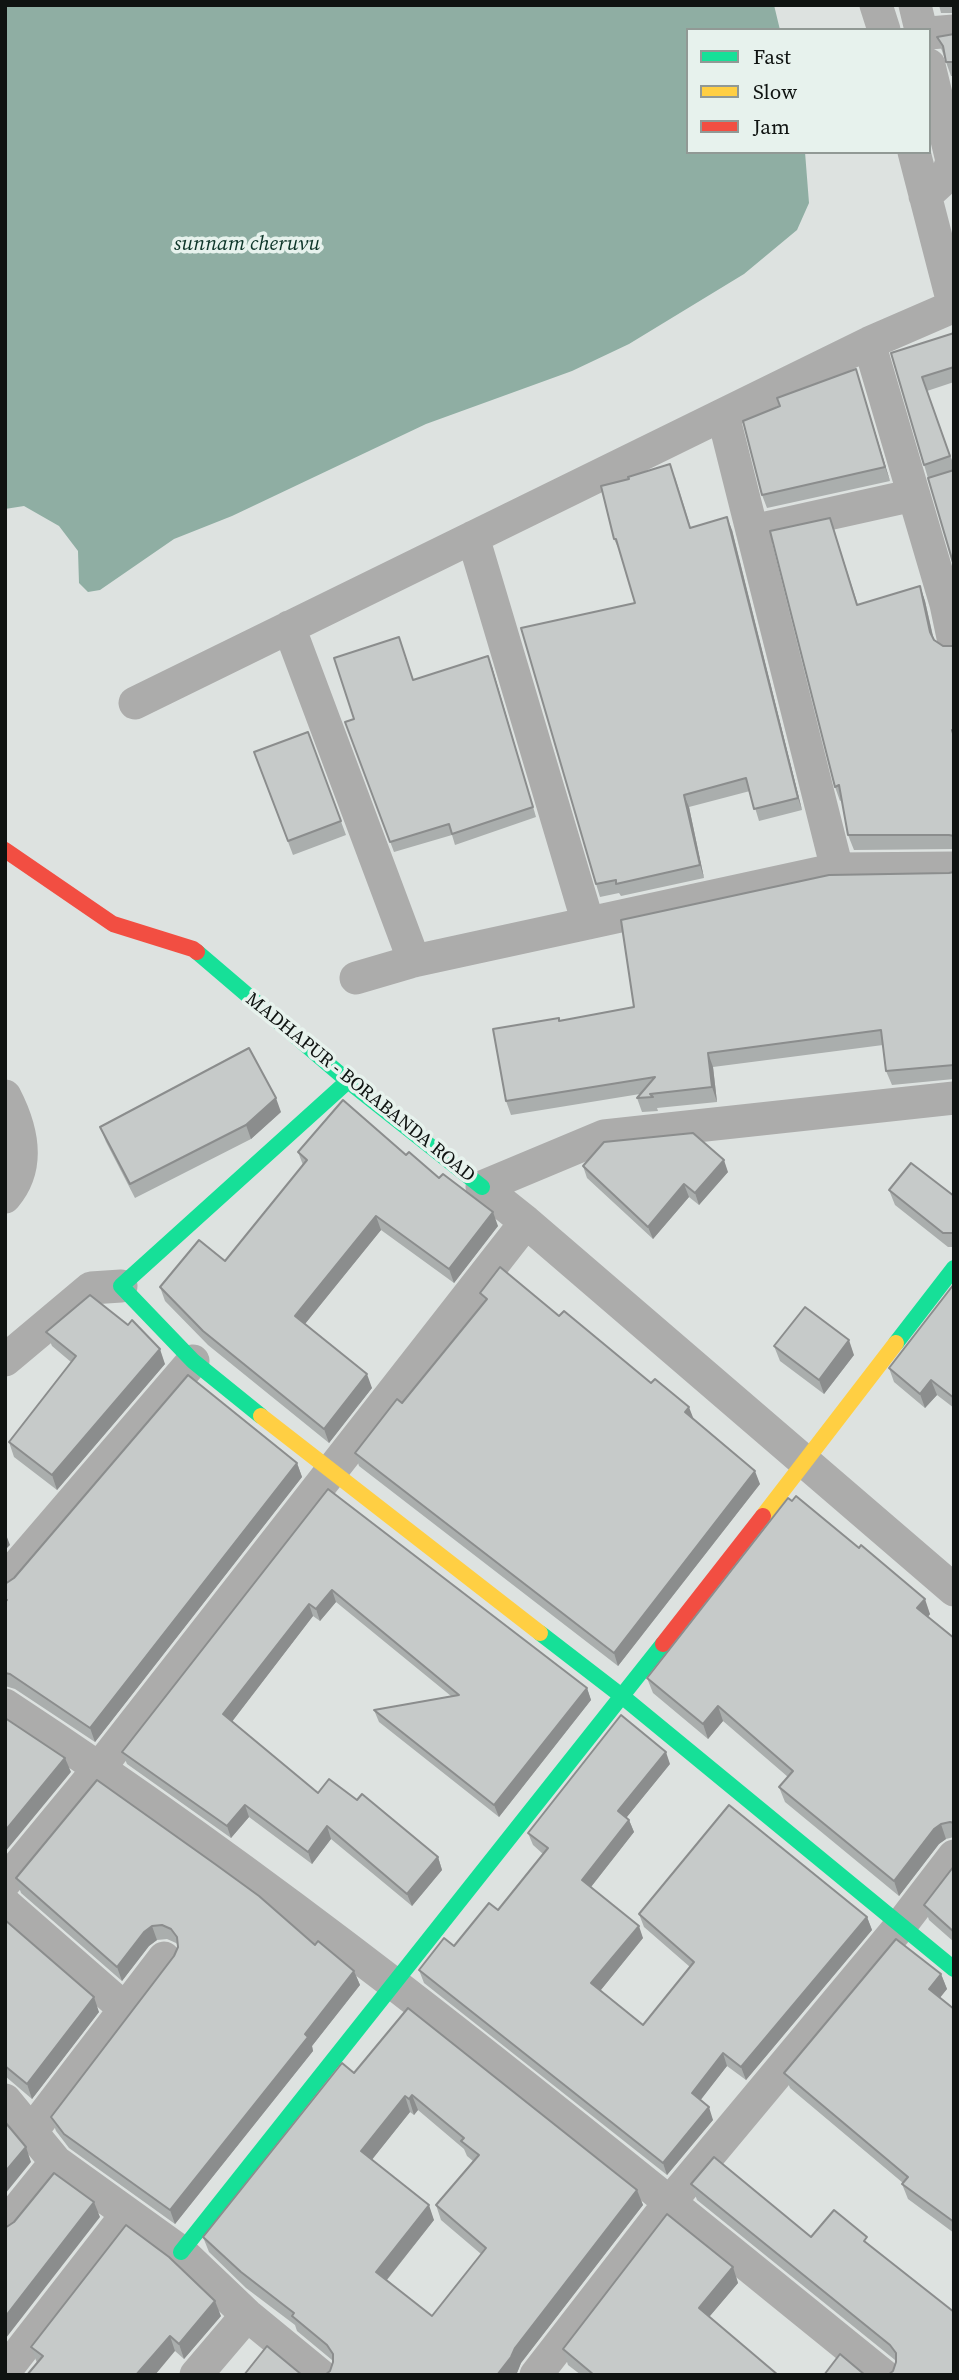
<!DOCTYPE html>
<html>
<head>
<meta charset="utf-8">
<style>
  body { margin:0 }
  #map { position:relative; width:959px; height:2380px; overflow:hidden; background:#dde2e0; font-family:"Source Serif 4",serif }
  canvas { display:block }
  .frame { position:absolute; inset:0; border:7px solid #0f1311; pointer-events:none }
  .legend { position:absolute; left:686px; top:28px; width:245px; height:126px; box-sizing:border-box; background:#e7f2ed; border:2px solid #919995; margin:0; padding:9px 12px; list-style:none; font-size:21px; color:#0f1311 }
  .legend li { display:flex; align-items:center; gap:14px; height:35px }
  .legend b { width:35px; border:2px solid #919995 }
</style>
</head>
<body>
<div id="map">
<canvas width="959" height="2380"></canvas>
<div class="frame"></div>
<ul class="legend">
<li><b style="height:9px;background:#16e098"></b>Fast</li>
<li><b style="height:9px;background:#ffcf43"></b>Slow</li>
<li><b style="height:9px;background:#f24e42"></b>Jam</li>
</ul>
</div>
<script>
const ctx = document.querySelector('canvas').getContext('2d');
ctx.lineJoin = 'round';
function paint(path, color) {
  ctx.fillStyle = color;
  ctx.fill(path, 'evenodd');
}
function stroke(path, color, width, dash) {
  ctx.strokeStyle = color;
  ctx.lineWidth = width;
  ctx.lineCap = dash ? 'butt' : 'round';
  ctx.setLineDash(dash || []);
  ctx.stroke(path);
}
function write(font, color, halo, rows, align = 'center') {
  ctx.font = font + ' "Source Serif 4",serif';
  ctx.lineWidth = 7;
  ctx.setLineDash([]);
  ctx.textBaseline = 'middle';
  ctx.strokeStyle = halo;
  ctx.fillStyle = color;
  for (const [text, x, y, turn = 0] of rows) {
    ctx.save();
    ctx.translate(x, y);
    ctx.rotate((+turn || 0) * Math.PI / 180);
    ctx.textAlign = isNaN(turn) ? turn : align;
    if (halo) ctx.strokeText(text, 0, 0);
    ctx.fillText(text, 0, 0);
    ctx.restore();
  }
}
paint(new Path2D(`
  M5,5H774L780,30H688V152H805L809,203L797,230L744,274L629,344L572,371L426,424L232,516L174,539L100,590L88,592L79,583L78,551L59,526L24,506L5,509Z`), '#8faea3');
stroke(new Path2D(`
  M876,5L884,30
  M915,5L921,30
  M929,33L954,31
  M914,152L954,307
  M925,196L947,176L952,161L929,65
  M869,343L946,604L954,642
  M723,415L837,869
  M752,531L914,495
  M473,537L588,923
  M289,627L414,961
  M135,703L869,343L952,307
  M356,978L414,961L837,869L954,868
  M5,1096C22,1129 31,1166 5,1197
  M954,1098L604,1136L482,1187L526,1222L954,1590
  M5,1360L91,1288L121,1286
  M5,1580L193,1361
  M5,1705C313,1907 597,2144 883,2375
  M5,1882L100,1767L526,1222
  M5,1904L125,2009
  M5,2100L56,2162L181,2252L247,2315L320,2375
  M31,2132L164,1958
  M5,2225L56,2162
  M5,2371L127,2214
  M196,2375L247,2315
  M536,2375L670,2202L901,1925L954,1856`), '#acacab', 33);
stroke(new Path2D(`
  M197,952L348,1081L482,1187
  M896,1343L954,1268
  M261,1416L193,1361L121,1286L348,1081
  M540,1633L623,1697L954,1969
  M181,2252L663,1644`), '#16e098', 16);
stroke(new Path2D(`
  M261,1416L540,1633
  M763,1516L896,1343`), '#ffcf43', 16);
stroke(new Path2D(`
  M5,850L113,924L193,949L197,952
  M663,1644L763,1516`), '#f24e42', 16);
paint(new Path2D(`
  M939,5H954V13H941Z
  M954,34V76H951L937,37Z
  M954,333V382L927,391L954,466V566L891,353Z
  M856,369L890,481L767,508L762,495L780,406Z
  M675,477L691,528L732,530L802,810L759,821L750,791L689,807L704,878L621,896L619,893L600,897L596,884L635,603L620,552L614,539Z
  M830,518L858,605L920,586L925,601L934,640L943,646H954V849L854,850L848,835L842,800L840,801L835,787Z
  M492,667L536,817L455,845L452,835L394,852L345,722L354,719L413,680Z
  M308,732L346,835L293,855L254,752Z
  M954,872V1079L892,1085L886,1071L883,1045L713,1067L717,1102L657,1108L658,1111L642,1112L637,1098L640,1094L511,1115L506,1101L559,1021L634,1007Z
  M281,1112L251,1139L135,1198L106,1142L100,1127Z
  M298,1152L406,1155L439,1178L498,1226L454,1283L381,1230L305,1324L372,1388L329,1443L208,1345L165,1301L160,1287L225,1261L303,1165Z
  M583,1166L728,1172L699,1205L689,1197L653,1239L587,1178Z
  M889,1190L954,1196V1247H948L895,1205Z
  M954,1284V1408L937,1395L925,1408L894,1382L889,1368Z
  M480,1293L559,1316L693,1419L760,1484L618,1666L359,1466L355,1453L402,1403L484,1303Z
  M46,1332L165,1364L57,1490L14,1457L9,1442L71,1362L52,1346Z
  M774,1346L854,1355L824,1394L780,1361Z
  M297,1463L302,1477L95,1742L15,1689L5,1686V1584Z
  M328,1489L587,1688L591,1700L499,1817L379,1722L374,1710L451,1696L336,1602L320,1621L313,1616L232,1721L318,1793L357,1800L438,1857L442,1870L412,1906L331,1839L312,1864L249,1817L231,1838L127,1764L122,1752Z
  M859,1548L930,1614L928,1617L954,1638V1837L946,1839L939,1844L899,1896L785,1802L779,1787L788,1777L723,1721L708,1739L653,1693L647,1678Z
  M670,1764L626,1818L629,1820L634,1832L591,1887L643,1938L600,1991L643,2025L690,1967L644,1927L639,1914L867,1917L872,1930L746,2080L727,2066L700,2100L713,2120L667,2175L424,1983L419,1970L454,1946L498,1910L543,1854L533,1845L528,1833Z
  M954,1866V1942L929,1920L924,1905Z
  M16,1878L315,1945L354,1971L360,1985L312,2046L313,2051L175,2224L69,2148L56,2131L51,2117L174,1956L178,1945L176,1943L167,1939L157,1940L149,1946L122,1981L21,1893Z
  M5,1920L99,2012L32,2099L5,2076Z
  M941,1974L947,1989L940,1997L954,2009V2233L908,2199L902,2184L903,2183L790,2088L784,2073Z
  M408,2008L637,2190L643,2205L521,2363L517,2373L330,2371L333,2362L332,2360L297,2331L295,2325L246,2288L209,2252L203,2237L354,2073ZM418,2110L464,2149L467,2156L473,2161L436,2205L441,2220L481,2254L432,2316L387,2280L434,2220L372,2159L410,2112L414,2115Z
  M691,2184L811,2237L870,2246L954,2312L893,2371L896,2362L895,2360L697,2200Z
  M733,2267L738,2283L709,2317L778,2375H581L568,2365L563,2349Z
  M221,2316L184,2359L175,2351L37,2363L31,2347Z`), '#aaaead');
paint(new Path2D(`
  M856,369L860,382L890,481L885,467Z
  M727,517L732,530L802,810L798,798Z
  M920,586L925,601L935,646L930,632Z
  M488,656L492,667L536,817L533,807Z
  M684,795L689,807L704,878L700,865Z
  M708,1053L713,1067L717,1102L712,1087Z
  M276,1098L281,1112L251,1139L246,1125Z
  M724,1160L728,1172L699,1205L695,1193Z
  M684,1184L689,1197L653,1239L648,1227Z
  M493,1212L498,1226L454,1283L449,1269Z
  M376,1216L381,1230L300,1330L295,1316Z
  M849,1340L854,1355L824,1394L819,1380Z
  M160,1349L165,1364L57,1490L52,1475Z
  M367,1374L372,1388L329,1443L324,1429Z
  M931,1380L937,1395L925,1408L920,1394Z
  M689,1407L694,1420L685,1412Z
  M297,1463L302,1477L95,1742L90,1728Z
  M755,1471L760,1484L618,1666L614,1653Z
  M5,1532L10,1545L5,1550Z
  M332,1590L336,1602L320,1621L316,1609Z
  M925,1599L930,1614L923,1623L917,1608Z
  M309,1604L313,1616L228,1727L223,1714Z
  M587,1688L591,1700L499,1817L494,1805Z
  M718,1706L723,1721L708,1739L703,1724Z
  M666,1752L670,1764L622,1823L618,1811Z
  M65,1758L71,1772L5,1852V1831Z
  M245,1805L249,1817L231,1838L227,1826Z
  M629,1820L634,1832L587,1892L582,1880Z
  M941,1824L946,1839L939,1844L899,1896L894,1881L934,1829Z
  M327,1826L331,1839L312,1864L308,1852Z
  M438,1857L442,1870L412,1906L407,1894Z
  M867,1917L872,1930L746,2080L741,2067Z
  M152,1926L157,1940L149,1946L122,1981L117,1967L144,1932Z
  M639,1926L643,1938L596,1996L591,1983Z
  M354,1971L360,1985L312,2046L313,2051L175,2224L170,2210Z
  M941,1974L947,1989L935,2004L929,1989Z
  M94,1997L99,2012L32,2099L27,2084Z
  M723,2053L727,2066L696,2106L692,2093Z
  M412,2095L418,2110L414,2115L409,2099Z
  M405,2096L410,2112L367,2166L361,2151Z
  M709,2107L713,2120L667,2175L663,2163Z
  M26,2147L31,2162L5,2194V2172Z
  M637,2190L643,2205L521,2363L517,2373L515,2375H497L515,2348Z
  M94,2202L100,2217L6,2338L5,2317Z
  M429,2205L434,2220L381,2287L376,2272Z
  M733,2267L738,2283L704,2323L699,2308Z
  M215,2301L221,2316L184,2359L179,2344Z
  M170,2336L175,2351L155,2375H136Z`), '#8b8d8d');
const building = new Path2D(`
  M954,34V62H946L943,46L937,37Z
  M954,333V367L922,377L950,456L924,465L891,353Z
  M856,369L885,467L762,495L743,421L780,406L777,398Z
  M670,464L690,528L727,517L798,798L754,809L746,778L684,795L700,865L616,884V880L596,884L521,628L635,603L616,539H614L601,486L629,479L628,477Z
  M954,470V566L928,478Z
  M830,518L857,605L920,586L930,632L934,640L943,646H954V730H952L954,737V836L949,835H848L839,785L835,787L770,531Z
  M399,637L413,680L488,656L533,807L452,834L449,824L390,842L345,722L354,719L334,658Z
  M308,732L341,821L288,841L254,752Z
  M954,872V1065L886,1071L881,1030L708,1053L712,1087L650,1094L653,1097L637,1098L655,1077L506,1101L493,1029L559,1018V1021L634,1007L621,920L829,875L949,873Z
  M249,1048L276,1098L246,1125L130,1184L100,1127Z
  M343,1100L406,1155L409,1152L439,1178L443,1174L493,1212L449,1269L376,1216L295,1316L367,1374L324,1429L203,1331L160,1287L199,1240L225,1261L307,1160L298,1152Z
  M693,1133L724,1160L695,1193L684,1184L648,1227L583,1166L604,1142Z
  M911,1163L954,1196V1233H943L889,1190Z
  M500,1267L559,1316L564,1311L651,1383L655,1379L689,1407L685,1412L755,1471L614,1653L355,1453L397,1399L402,1403L487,1299L480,1293Z
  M954,1284V1398L931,1380L920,1394L889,1368Z
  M90,1295L128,1325L132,1320L160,1349L52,1475L9,1442L76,1356L46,1332Z
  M805,1307L849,1340L819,1380L774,1346Z
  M188,1375L297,1463L90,1728L10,1674L5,1673V1602L7,1600L5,1599V1584L14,1578Z
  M328,1489L587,1688L494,1805L374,1710L459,1695L332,1590L316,1609L309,1604L223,1714L318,1793L329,1779L357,1800L362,1794L438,1857L407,1894L327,1826L308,1852L245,1805L227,1826L122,1752Z
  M796,1496L859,1548L861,1545L925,1599L917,1608L954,1638V1823L950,1822L941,1824L934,1829L894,1881L779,1787L793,1771L718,1706L703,1724L647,1678L788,1498L792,1501Z
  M621,1715L666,1752L618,1811L629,1820L582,1880L639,1926L591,1983L643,2025L694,1962L639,1914L729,1805L867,1917L741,2067L723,2053L692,2093L709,2107L663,2163L419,1970L444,1938L454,1946L489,1903L498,1910L548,1848L528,1833Z
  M5,1718L65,1758L5,1831Z
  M97,1780L215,1864L259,1896L315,1945L318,1941L354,1971L305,2034L308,2037L170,2210L64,2134L51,2117L174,1956L178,1947L177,1937L171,1929L162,1925L152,1926L144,1932L117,1967L16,1878Z
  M954,1866V1932L924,1905Z
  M5,1920L94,1997L27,2084L5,2066Z
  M896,1939L941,1974L929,1989L954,2009V2222L902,2184L908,2177L784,2073Z
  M408,2008L637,2190L515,2348L511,2357L497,2375H325L330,2371L333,2362V2354L327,2345L292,2316L294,2313L241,2272L203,2237L342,2063L354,2073ZM412,2095L464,2138L461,2141L479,2155L436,2205L486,2248L432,2316L376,2272L429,2205L361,2151L405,2096L409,2099Z
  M5,2122L26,2147L5,2172Z
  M714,2157L811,2237L834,2210L867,2237L864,2241L954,2312V2375H888L893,2371L896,2362V2353L890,2345L691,2184Z
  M54,2173L94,2202L5,2317V2228L14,2222Z
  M667,2214L733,2267L699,2308L778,2375H594L563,2349Z
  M126,2225L169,2257L215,2301L179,2344L170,2336L136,2375H27L43,2356L31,2347Z
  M267,2346L302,2375H303H244Z
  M840,2354L865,2375H866H824Z`);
paint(building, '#c6cac9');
stroke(building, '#8b8d8d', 2);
write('19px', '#0f1311', '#e7f2ed', [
  ["MADHAPUR - BORABANDA ROAD",360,1088,39]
]);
write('italic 21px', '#0c3428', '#e7f2ed', [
  ["sunnam cheruvu",247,245]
]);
</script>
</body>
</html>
